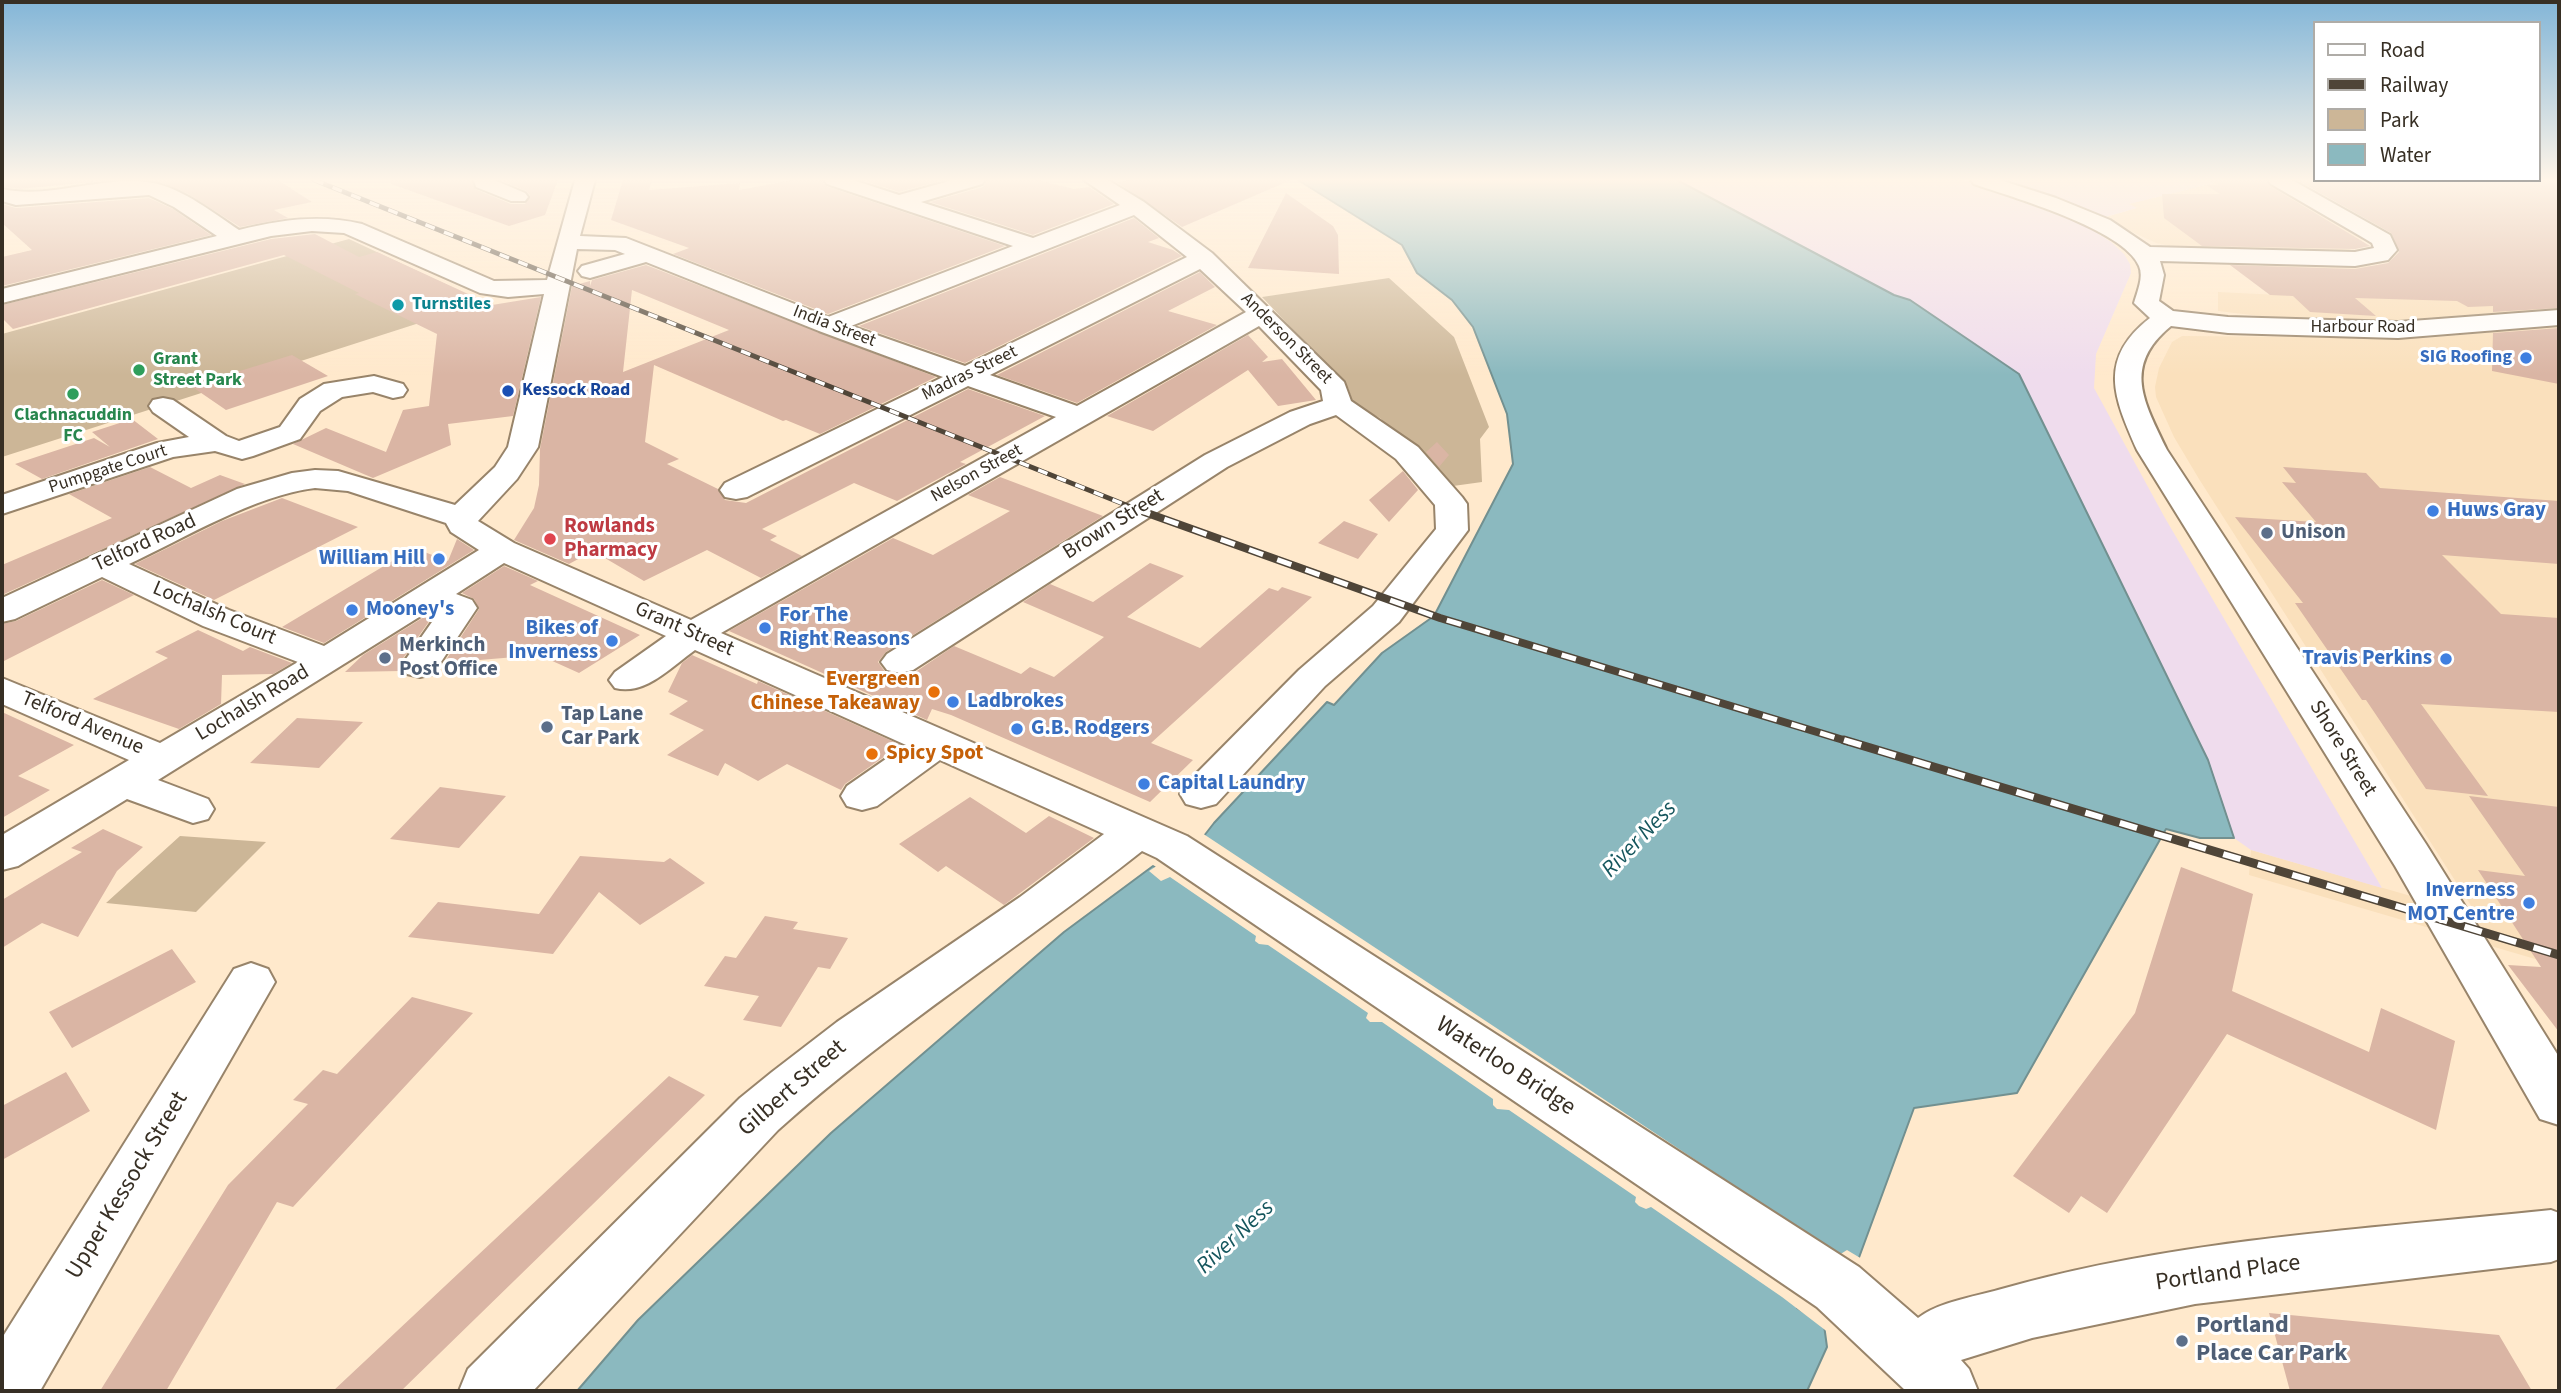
<!DOCTYPE html>
<html>
<head>
<meta charset="utf-8">
<style>
  body { margin:0 }
  #map { position:relative; width:2561px; height:1393px; overflow:hidden; background:#ffe9cc; font-family:"Source Sans 3",sans-serif }
  canvas { display:block }
  .frame { position:absolute; inset:0; border:4px solid #372f24; pointer-events:none }
  .legend { position:absolute; left:2313px; top:21px; width:228px; height:161px; box-sizing:border-box; background:#fff; border:2px solid #afaca7; margin:0; padding:9px 12px; list-style:none; font-size:21px; color:#372f24 }
  .legend li { display:flex; align-items:center; gap:14px; height:35px }
  .legend b { width:35px; border:2px solid #afaca7 }
</style>
</head>
<body>
<div id="map">
<canvas width="2561" height="1393"></canvas>
<div class="frame"></div>
<ul class="legend">
<li><b style="height:9px;background:#fff"></b>Road</li>
<li><b style="height:9px;background:#4f4538"></b>Railway</li>
<li><b style="height:19px;background:#ccb697"></b>Park</li>
<li><b style="height:19px;background:#8bb9bf"></b>Water</li>
</ul>
</div>
<script>
const ctx = document.querySelector('canvas').getContext('2d');
ctx.lineJoin = 'round';
function paint(path, color) {
  ctx.fillStyle = color;
  ctx.fill(path, 'evenodd');
}
function stroke(path, color, width, dash) {
  ctx.strokeStyle = color;
  ctx.lineWidth = width;
  ctx.lineCap = dash ? 'butt' : 'round';
  ctx.setLineDash(dash || []);
  ctx.stroke(path);
}
function write(font, color, halo, rows, align = 'center') {
  ctx.font = font + ' "Source Sans 3",sans-serif';
  ctx.lineWidth = 6;
  ctx.setLineDash([]);
  ctx.textBaseline = 'middle';
  ctx.strokeStyle = halo;
  ctx.fillStyle = color;
  for (const [text, x, y, turn = 0] of rows) {
    ctx.save();
    ctx.translate(x, y);
    ctx.rotate((+turn || 0) * Math.PI / 180);
    ctx.textAlign = isNaN(turn) ? turn : align;
    if (halo) ctx.strokeText(text, 0, 0);
    ctx.fillText(text, 0, 0);
    ctx.restore();
  }
}
paint(new Path2D(`
  M2209,180H2265L2356,233L2362,237L2363,246L2337,253L2184,249L2156,243L2102,218L2136,208L2127,204L2214,183Z
  M2260,263L2412,267L2465,295L2559,294V309L2365,322L2302,321L2218,311V292L2301,296Z
  M2559,326V966L2249,875L2251,850L2477,915L2199,479L2174,437L2156,397L2155,387L2159,368L2172,342L2182,336L2427,338Z`), '#fae0bc');
paint(new Path2D(`
  M1677,180H1962L2085,225L2111,242L2124,254L2130,264L2131,273L2096,354L2094,388L2165,518L2382,888L2251,850L2234,838L2208,760L2019,374L1910,300L1894,295Z
  M1997,180H2209L2214,183L2129,204L2137,208L2102,218Z`), '#efdced');
paint(new Path2D(`
  M349,239L460,291L441,316L2,457V334Z
  M1389,278L1454,337L1489,427L1480,439L1482,482L1453,486L1380,418L1354,405L1348,388L1262,297Z
  M180,836L266,842L196,912L106,903Z`), '#ccb697');
const water = new Path2D(`
  M1298,180H1677L1894,295L1910,300L2019,374L2208,760L2234,838H2200L2166,829L2017,1093L1914,1108L1850,1282L1797,1308L1824,1325L1827,1347L1807,1391H577L638,1320L831,1133L1064,932L1153,866L1164,873L1190,854L1214,823L1327,702L1334,705L1382,653L1434,616L1513,464L1507,414L1473,327L1452,300L1417,273L1402,245Z`);
paint(water, '#8bb9bf');
stroke(water, '#729090', 2);
paint(new Path2D(`
  M1202,833L1839,1255L1847,1250L1862,1259L1853,1284L1804,1308L1827,1323L1829,1333L1782,1297L1651,1207L1646,1209L1639,1206L1635,1202L1636,1197L1509,1110L1497,1109L1493,1105V1099L1382,1022H1370L1366,1018L1368,1013L1268,945L1259,944L1255,941L1256,936L1170,877L1161,881L1149,871L1158,865L1164,869L1188,851Z`), '#ffe9cc');
paint(new Path2D(`
  M2,180H110L21,189L2,187Z
  M146,180H278L312,202L274,210L288,218L240,227L188,194L165,184Z
  M391,180H472L475,189L511,204H525L530,195L526,191L500,180H558L545,215L509,226L391,184Z
  M623,180H652L649,190L740,183L739,190L793,180H821L826,186L1005,246L828,314L673,254L689,248L611,220Z
  M861,180H944L899,192Z
  M988,180H1038L1074,189L1089,187L1114,204L1033,235L930,202L983,187Z
  M1132,180H1291L1182,227L1117,182Z
  M2210,180H2265L2270,186L2370,246L2355,249L2202,246L2164,218L2162,194H2220L2206,185H2219Z
  M2297,180H2559V308L2493,312V306L2468,307L2457,301L2355,298L2376,316L2310,312L2293,296L2270,295L2230,265L2355,269L2388,263L2399,252L2391,233Z
  M1286,193L1333,226L1338,235L1339,274L1248,268Z
  M149,198L173,209L211,235L2,286V257L32,250L2,223V204L16,208Z
  M1134,218L1159,238L1148,242L1173,250L1182,256L965,363L859,326Z
  M315,234L359,257L377,252L492,305L541,297L513,416L448,424L451,445L373,478L293,444L326,428L386,452L403,410L429,406L437,334L355,294L359,293L284,255L13,329L2,318V305L271,239Z
  M646,265L936,377L820,434L786,420L783,421L654,365L645,442L679,459L667,464L718,489L725,500L746,503L968,389L1045,416L960,462L966,464L897,501L854,483L762,529L777,536L770,540L802,556L761,578L707,550L644,581L593,551L569,564L514,540L534,508L539,485L540,449L572,286L590,281V286L592,280ZM632,290L729,330L623,372Z
  M1200,272L1215,287L1168,311L1217,325L1077,403L997,375Z
  M2559,328V384L2492,371L2493,333Z
  M1248,335L1268,357L1262,362L1282,359L1316,400L1278,406L1248,370L1153,431L1107,416Z
  M292,355L328,376L226,410L191,386Z
  M132,419L158,439L42,479L15,464L94,438L110,447L92,432Z
  M1437,442L1449,455L1439,467L1426,452Z
  M150,467L191,488L220,475L245,484L2,595V565L112,518L69,494Z
  M2283,467L2366,473L2380,488L2559,501V564L2442,555L2501,614L2559,618V712L2421,704L2488,796L2426,789L2366,700H2362L2295,603H2303L2235,517L2316,522L2282,482L2296,483Z
  M1403,471L1418,490L1389,522L1369,500Z
  M1000,477L1103,516L886,652L878,662L886,673L899,676L914,673L954,646L1021,674L1030,667L1054,677L1104,637L1023,602L1050,584L1093,602L1150,563L1184,576L1127,617L1200,648L1269,588L1278,591L1282,587L1312,597L1151,743L1193,760L1150,802L951,715L932,709L927,720L729,631L893,538L933,555L1010,511L968,495Z
  M282,498L358,527L214,600L135,564L222,521Z
  M1344,521L1378,534L1358,559L1318,543Z
  M457,539L474,550L324,643L282,627L414,548L448,561Z
  M504,566L538,581L530,585L640,635L579,673L539,655L444,663L479,609L474,599L462,593Z
  M102,580L134,595L2,662V624L16,621Z
  M432,612L435,613L399,664L401,671L345,672L363,655Z
  M198,630L243,651L250,647L292,663L273,674L222,675L221,704L179,729L93,699L168,658L155,652Z
  M692,655L757,684L758,681L901,745L845,784L841,790L787,764L758,781L725,763L718,776L667,755L704,730L669,714L688,701L668,692L682,663Z
  M2,712L74,745L18,776L50,790L2,818Z
  M297,718L363,722L319,768L250,763Z
  M440,787L506,796L459,848L390,839Z
  M2469,796L2559,807V1032L2508,965L2541,967L2478,870L2525,876Z
  M970,797L1026,833L1049,816L1094,838L1004,905L946,866L938,872L899,844Z
  M103,829L143,847L117,871L78,937L42,923L2,948V900L82,852L71,848Z
  M580,856L664,862L670,858L705,883L640,925L599,892L553,954L408,937L438,902L539,914Z
  M2181,867L2253,894L2232,991L2369,1052L2381,1008L2455,1041L2436,1130L2227,1034L2107,1213L2081,1196L2069,1213L2013,1176L2135,1013Z
  M765,916L798,922L793,929L848,938L830,969L818,967L781,1027L743,1020L759,996L704,986L725,956L736,958Z
  M172,949L196,982L72,1048L49,1012Z
  M412,997L473,1013L293,1207L277,1202L166,1391H100L228,1185L308,1104L293,1100L323,1070L337,1074Z
  M66,1072L90,1111L2,1160V1106Z
  M669,1076L705,1095L401,1391H333Z
  M2269,1313L2499,1335L2532,1391H2290Z`), '#dab5a4');
const minor = new Path2D(`
  M474,180H494L525,193L528,197L525,201H511L476,187Z
  M575,180H595L580,236L626,238L828,317L1013,246L827,184L824,180H853L899,195L953,180H985L982,184L921,202L1033,238L1120,205L1084,180H1108L1144,202L1212,253L1344,382L1351,401L1418,447L1462,497L1467,504L1468,530L1399,622L1325,686L1216,804L1201,808L1186,804L1180,794L1186,784L1299,670L1373,606L1436,529L1435,505L1396,459L1336,415L1310,424L1227,467L913,670L900,673L887,670L881,662L887,654L1205,455L1290,412L1323,401L1321,390L1259,326L721,633L1187,836L1859,1267L1918,1318C1939,1302 1973,1297 1998,1290C2173,1239 2370,1229 2551,1210L2559,1213V1259L2551,1262L2195,1304L2032,1338L1961,1360L1969,1369L1978,1391H1906L1817,1307L1157,858L1142,851C1022,946 892,1028 778,1130L533,1391H459L468,1369L740,1098L772,1072L837,1022L1020,897L1104,834L940,760L877,806L862,810L847,806L841,796L847,786L906,745L695,650C671,667 645,696 615,688L609,680L615,672L666,636L504,563L456,594L472,600L477,608L433,674L420,677L407,674L401,666L439,612L432,609L158,780L208,799L214,809L208,819L193,823L127,799L18,866L2,870V835L129,760L2,704V678L160,743L298,662L203,626L102,577L15,619L2,622V598L237,489L292,473L315,470L338,471L455,505L495,467L508,447L544,294L508,297L480,293L344,233L312,231L271,236L2,303V289L217,236L174,207L149,195L16,205L2,201V189C52,200 103,174 153,183C184,189 213,213 239,230C281,220 319,214 362,224L494,281L547,280ZM1134,215L1187,257L965,366L851,326ZM577,249L615,250L625,254L582,266L578,271L582,276L590,278L646,262L819,331L943,377L725,483L720,490L725,497L736,499L747,497L968,386L1056,417L691,620L514,543L478,521L517,479L538,447ZM1200,269L1246,312L1077,406L990,375ZM315,488L348,491L446,523L451,532L479,550L324,646L229,610L129,564C185,538 255,495 315,488Z
  M1971,180H2000L2056,198L2110,220L2150,247L2355,252L2374,248L2372,243L2362,237L2271,184L2268,180H2292L2390,235L2397,250L2388,260L2355,266L2160,261L2164,275L2159,301L2173,311L2228,317L2398,322L2559,310V325L2398,338L2228,333L2171,326C2122,366 2144,402 2167,450L2426,844L2559,1057V1125L2540,1119L2395,866L2137,450C2114,398 2097,359 2150,318L2134,303C2137,292 2144,277 2139,266C2124,229 2011,197 1974,184Z
  M374,376L403,384L407,390L403,396L393,398L373,392L342,397L320,411L300,439L253,456L242,459L215,451L173,457L2,514V495L157,443L189,437L153,412L149,406L153,400L163,398L173,400L226,436L239,441L280,427L300,399L324,384Z
  M251,963L268,969L275,982L40,1391H2V1338L234,969Z`);
stroke(minor, '#98846a', 4);
paint(minor, '#fff');
const railFar2 = new Path2D(`
  M314,180L1141,511`);
const railFar1 = new Path2D(`
  M1136,509L1440,618L1850,742`);
const rail = new Path2D(`
  M1844,740L2559,955`);
stroke(railFar2, '#4f4538', 5);
stroke(railFar1, '#4f4538', 8);
stroke(rail, '#4f4538', 9);
stroke(railFar2, '#fff', 3.5, [10]);
stroke(railFar1, '#fff', 5, [15]);
stroke(rail, '#fff', 6, [18]);
const sky = ctx.createLinearGradient(0, 0, 0, 375);
sky.addColorStop(0, '#83b6d8');
sky.addColorStop(0.48, '#fff5e8');
sky.addColorStop(1, '#fff5e800');
ctx.fillStyle = sky;
ctx.fillRect(0, 0, 2561, 375);
for (const [x, y, r, color] of [
  [398,305,7,"#0f9aa8"],
  [2526,358,7,"#3f7fe0"],
  [139,370,7,"#2e9e5b"],
  [508,391,7,"#1a4fb4"],
  [73,394,7,"#2e9e5b"],
  [2433,511,7,"#3f7fe0"],
  [2267,533,7,"#5c6f8a"],
  [550,539,7,"#e0444e"],
  [439,559,7,"#3f7fe0"],
  [352,610,7,"#3f7fe0"],
  [765,628,7,"#3f7fe0"],
  [612,641,7,"#3f7fe0"],
  [385,658,7,"#5c6f8a"],
  [2446,659,7,"#3f7fe0"],
  [934,692,7,"#e8710a"],
  [953,702,7,"#3f7fe0"],
  [547,727,7,"#5c6f8a"],
  [1017,729,7,"#3f7fe0"],
  [872,754,7,"#e8710a"],
  [1144,784,7,"#3f7fe0"],
  [2529,903,7,"#3f7fe0"],
  [2182,1341,7,"#5c6f8a"]
]) {
  const dot = new Path2D();
  dot.arc(x, y, r, 0, 2 * Math.PI);
  ctx.fillStyle = color;
  ctx.fill(dot);
  stroke(dot, '#fff', 2.5);
}
write('bold 18px', '#0d838f', '#fff', [
  ["Turnstiles",412,305]
], 'left');
write('18px', '#372f24', '#fff', [
  ["India Street",834,327,21],
  ["Harbour Road",2363,328],
  ["Anderson Street",1286,339,45],
  ["Madras Street",970,374,-26],
  ["Pumpgate Court",108,470,-18],
  ["Nelson Street",977,474,-29]
]);
write('bold 18px', '#366cbe', '#fff', [
  ["SIG Roofing",2512,358]
], 'right');
write('bold 18px', '#27864d', '#fff', [
  ["Grant",153,360],
  ["Street Park",153,381],
  ["Clachnacuddin",73,416,"center"],
  ["FC",73,437,"center"]
], 'left');
write('bold 18px', '#164399', '#fff', [
  ["Kessock Road",522,391]
], 'left');
write('bold 21px', '#366cbe', '#fff', [
  ["Huws Gray",2447,511],
  ["William Hill",425,559,"right"],
  ["Mooney's",366,610],
  ["For The",779,616],
  ["Right Reasons",779,640],
  ["Bikes of",598,629,"right"],
  ["Inverness",598,653,"right"],
  ["Travis Perkins",2432,659,"right"],
  ["Ladbrokes",967,702],
  ["G.B. Rodgers",1031,729],
  ["Capital Laundry",1158,784],
  ["Inverness",2515,891,"right"],
  ["MOT Centre",2515,915,"right"]
], 'left');
write('21px', '#372f24', '#fff', [
  ["Brown Street",1114,525,-32],
  ["Telford Road",145,544,-25],
  ["Lochalsh Court",214,614,23],
  ["Grant Street",684,630,24],
  ["Lochalsh Road",253,704,-31],
  ["Telford Avenue",82,724,23],
  ["Shore Street",2342,749,58]
]);
write('bold 21px', '#be3a42', '#fff', [
  ["Rowlands",564,527],
  ["Pharmacy",564,551]
], 'left');
write('bold 21px', '#4e5e75', '#fff', [
  ["Unison",2281,533],
  ["Merkinch",399,646],
  ["Post Office",399,670],
  ["Tap Lane",561,715],
  ["Car Park",561,739]
], 'left');
write('bold 21px', '#c56008', '#fff', [
  ["Evergreen",920,680],
  ["Chinese Takeaway",920,704],
  ["Spicy Spot",886,754,"left"]
], 'right');
write('italic 23px', '#15565d', '#fff', [
  ["River Ness",1640,840,-46],
  ["River Ness",1236,1238,-43]
]);
write('24px', '#372f24', '#fff', [
  ["Waterloo Bridge",1505,1067,33],
  ["Gilbert Street",793,1089,-41],
  ["Upper Kessock Street",128,1186,-59],
  ["Portland Place",2228,1274,-8]
]);
write('bold 24px', '#4e5e75', '#fff', [
  ["Portland",2196,1327],
  ["Place Car Park",2196,1355]
], 'left');
</script>
</body>
</html>
